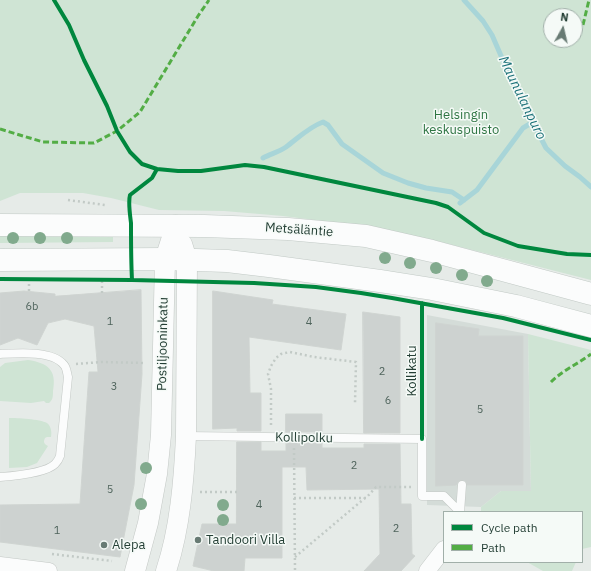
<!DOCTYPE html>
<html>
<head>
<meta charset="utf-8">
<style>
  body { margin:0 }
  #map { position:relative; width:591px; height:571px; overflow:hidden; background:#e6ebe8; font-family:"IBM Plex Sans",sans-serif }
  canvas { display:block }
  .legend { position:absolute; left:443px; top:511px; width:140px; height:52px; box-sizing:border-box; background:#f5faf7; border:1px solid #a1afa9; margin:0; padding:5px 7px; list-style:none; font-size:12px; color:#243f35 }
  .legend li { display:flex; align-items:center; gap:8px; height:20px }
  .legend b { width:20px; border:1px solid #a1afa9 }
  .north { position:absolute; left:543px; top:8px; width:40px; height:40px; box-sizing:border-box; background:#f5faf7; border:1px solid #a1afa9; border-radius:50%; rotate:8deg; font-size:11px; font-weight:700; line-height:16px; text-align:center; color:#243f35 }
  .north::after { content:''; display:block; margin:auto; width:14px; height:18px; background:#687b74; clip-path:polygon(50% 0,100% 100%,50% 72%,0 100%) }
</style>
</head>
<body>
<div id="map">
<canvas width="591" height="571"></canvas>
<ul class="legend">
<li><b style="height:5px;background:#00873e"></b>Cycle path</li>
<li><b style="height:5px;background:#53ad45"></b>Path</li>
</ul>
<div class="north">N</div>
</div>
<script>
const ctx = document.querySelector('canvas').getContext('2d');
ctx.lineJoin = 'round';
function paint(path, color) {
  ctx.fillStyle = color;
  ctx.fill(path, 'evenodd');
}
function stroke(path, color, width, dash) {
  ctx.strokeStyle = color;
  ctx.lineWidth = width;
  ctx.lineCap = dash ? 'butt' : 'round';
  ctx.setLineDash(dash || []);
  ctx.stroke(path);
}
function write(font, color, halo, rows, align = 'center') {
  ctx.font = font + ' "IBM Plex Sans",sans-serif';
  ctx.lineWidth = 3;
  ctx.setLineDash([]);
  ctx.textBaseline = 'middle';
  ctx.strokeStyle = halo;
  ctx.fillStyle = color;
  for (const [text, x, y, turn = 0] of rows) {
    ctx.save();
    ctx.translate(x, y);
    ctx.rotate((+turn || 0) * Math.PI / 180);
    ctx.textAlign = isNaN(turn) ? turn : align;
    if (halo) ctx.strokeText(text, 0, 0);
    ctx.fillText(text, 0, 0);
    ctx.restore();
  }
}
paint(new Path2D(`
  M427,315L528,334L531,491H501L481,507L427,505Z`), '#d4dcd8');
paint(new Path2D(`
  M0,0H591V280L429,239L362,226L283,216L224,211L159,210L111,198L83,193H20L0,201ZM551,16H575V40H551Z
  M113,233V242L0,243V234Z
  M528,334L591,350V547L582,549V512H481V507L501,491H531Z
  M28,360C48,363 57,370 53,391C53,396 53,400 49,403H46L44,401L31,403L0,401V367L5,363Z
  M9,418C17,418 40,419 47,423C51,426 52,432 51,437H47L45,438C43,442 44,444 48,446L37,463L27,467L9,468Z
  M527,562H576L572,571H543Z`), '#cfe4d4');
stroke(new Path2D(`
  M464,0L483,21L492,35L515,88L546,148L565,166L580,177L591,187
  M263,158C270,154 279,152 286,147C298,138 309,127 323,122L328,125L342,144L383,173L408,183L426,188L452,192L464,200
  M460,203L477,190L523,128L533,122`), '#a8d5d8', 5);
const building = new Path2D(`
  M141,290L142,374L134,485L120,557L0,542V505L80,504L89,372H98L94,326L65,319L48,323L37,345L18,338L0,345V293L24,291L55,294V296Z
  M213,291L273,300L272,304L346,314L341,350L249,337L250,393H261V431H237V428L213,429Z
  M363,312L400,317V433H364Z
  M436,323L479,329L478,336H523V485H467L465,481L462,480L458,482L456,485L436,486Z
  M286,414H322V432H286Z
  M237,442H261V451H286V443H322V448H364V444H400L401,504H411L412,554L415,556L401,571H364L380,554L379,489L307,490L306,467H282V558H245L244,571H214L193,566L202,524H236Z`);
paint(building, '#cdd2d0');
stroke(building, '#cfd4d1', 1);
const service = new Path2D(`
  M0,354C17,353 53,350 64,365C67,368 67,374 68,377L60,456C59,459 57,462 55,464C46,473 13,476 0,477
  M186,436L422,439V496H444L460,512
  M460,512L462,485`);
const minor = new Path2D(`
  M0,565L49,571
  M427,571L444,549`);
const tertiary = new Path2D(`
  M135,571L148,523L157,474L161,435L165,259L176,225
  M166,571C180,529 184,480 186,436L187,260L182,244`);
const secondary = new Path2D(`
  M0,225L204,226L288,229L366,236L432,251L591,294
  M0,260L165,259L227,261L269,266L380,281L432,289L516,306L591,326`);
stroke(service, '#c3c8c5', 9);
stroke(minor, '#c3c8c5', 17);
stroke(tertiary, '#c3c8c5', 21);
stroke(secondary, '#c1c9c5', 23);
stroke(new Path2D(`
  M68,200L105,205
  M29,279V291
  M102,293V279
  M76,364L101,362L145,363
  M271,425V389L268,374L271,366L276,358L281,354L290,352L314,357L356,362L355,403
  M294,448L295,571
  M200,492H237
  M294,498H366L376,487H411
  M52,554L112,561
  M295,557L365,498`), '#c2cac6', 2.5, [2, 3]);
stroke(service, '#fbfcfc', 8);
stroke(minor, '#fbfcfc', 16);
stroke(tertiary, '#fbfcfc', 20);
stroke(secondary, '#fbfcfc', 22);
stroke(new Path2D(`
  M583,25L589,0
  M0,129L43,142L94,143L117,131L140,112L198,16L209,0
  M551,382C563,370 578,364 591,354`), '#53ad45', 3, [6, 3]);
stroke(new Path2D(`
  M54,0L69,25L84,60L107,106L117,131L130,152L142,164L157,169L178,171H201L245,165L264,167L436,203L448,207L484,233L518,246L567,254L591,255
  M0,279L132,280L254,283L316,287L361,293L392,298L503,318L591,340
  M132,280C131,261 131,242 131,223C130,215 128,202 130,195L152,178L157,169
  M422,439V303`), '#00873e', 4);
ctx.fillStyle = '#81aa8d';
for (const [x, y] of [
  [13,238],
  [40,238],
  [67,238],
  [385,258],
  [410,263],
  [436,268],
  [462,275],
  [487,281],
  [146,468],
  [141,504],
  [223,505],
  [223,520]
]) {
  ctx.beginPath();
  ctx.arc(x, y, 6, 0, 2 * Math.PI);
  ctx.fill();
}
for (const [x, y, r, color] of [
  [198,540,4,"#687b74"],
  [104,545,4,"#687b74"]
]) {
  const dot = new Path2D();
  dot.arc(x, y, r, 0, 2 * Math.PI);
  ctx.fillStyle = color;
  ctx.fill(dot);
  stroke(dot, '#f5faf7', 1.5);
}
write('11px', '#4f645c', null, [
  ["6b",32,307],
  ["1",110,322],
  ["4",309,322],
  ["2",382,372],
  ["3",114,387],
  ["6",388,401],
  ["5",480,410],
  ["2",354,466],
  ["5",110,490],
  ["4",259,505],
  ["2",396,529],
  ["1",57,531]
]);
write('13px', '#2e7543', '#f5faf7', [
  ["Helsingin",461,115],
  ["keskuspuisto",461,130]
]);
write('13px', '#243f35', '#f5faf7', [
  ["Metsäläntie",299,230,4],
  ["Postiljooninkatu",163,344,-89],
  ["Kollikatu",412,371,-90],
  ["Kollipolku",304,438,1]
]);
write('13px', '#243f35', '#f5faf7', [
  ["Tandoori Villa",206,540],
  ["Alepa",112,545]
], 'left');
write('italic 14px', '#1e737a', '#f5faf7', [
  ["Maunulanpuro",522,98,64]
]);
</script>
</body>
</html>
